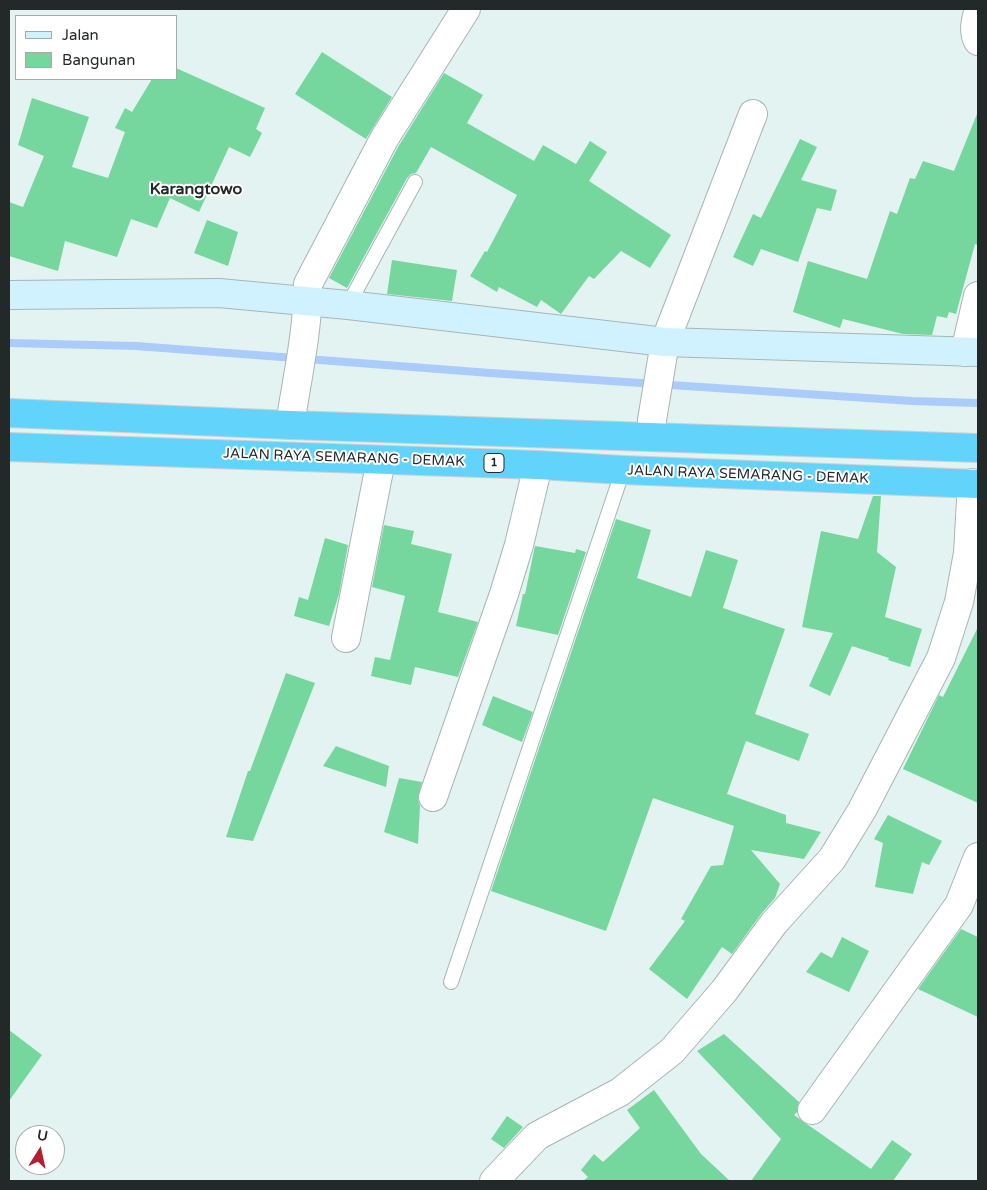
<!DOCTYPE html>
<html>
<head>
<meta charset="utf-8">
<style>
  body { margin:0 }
  #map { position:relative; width:987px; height:1190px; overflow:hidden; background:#e3f3f1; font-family:"Varela Round",sans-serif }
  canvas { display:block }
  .frame { position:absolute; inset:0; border:10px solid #232928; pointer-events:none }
  .legend { position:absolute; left:15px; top:15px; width:162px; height:65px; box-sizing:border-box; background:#fff; border:1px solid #a7a9a9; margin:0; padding:6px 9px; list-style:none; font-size:15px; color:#232928 }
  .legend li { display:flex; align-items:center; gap:10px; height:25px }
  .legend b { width:25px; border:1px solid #a7a9a9 }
  .north { position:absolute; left:15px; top:1125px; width:50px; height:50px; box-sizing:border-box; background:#fff; border:1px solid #a7a9a9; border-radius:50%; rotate:10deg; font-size:14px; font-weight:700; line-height:20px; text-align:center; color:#232928 }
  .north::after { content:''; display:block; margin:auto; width:18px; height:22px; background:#b21f30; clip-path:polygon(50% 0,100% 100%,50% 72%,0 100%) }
</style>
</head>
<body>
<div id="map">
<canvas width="987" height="1190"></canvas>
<div class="frame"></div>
<ul class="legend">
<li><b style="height:6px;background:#d0f2fe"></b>Jalan</li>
<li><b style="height:14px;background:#75d79d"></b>Bangunan</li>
</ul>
<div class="north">U</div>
</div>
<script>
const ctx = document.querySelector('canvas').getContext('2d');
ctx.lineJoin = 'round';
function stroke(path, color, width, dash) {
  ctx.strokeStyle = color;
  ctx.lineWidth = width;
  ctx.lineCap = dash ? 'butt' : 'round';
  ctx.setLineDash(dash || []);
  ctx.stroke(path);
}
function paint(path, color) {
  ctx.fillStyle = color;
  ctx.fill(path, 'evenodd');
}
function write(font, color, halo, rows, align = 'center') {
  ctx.font = font + ' "Varela Round",sans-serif';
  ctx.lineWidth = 4;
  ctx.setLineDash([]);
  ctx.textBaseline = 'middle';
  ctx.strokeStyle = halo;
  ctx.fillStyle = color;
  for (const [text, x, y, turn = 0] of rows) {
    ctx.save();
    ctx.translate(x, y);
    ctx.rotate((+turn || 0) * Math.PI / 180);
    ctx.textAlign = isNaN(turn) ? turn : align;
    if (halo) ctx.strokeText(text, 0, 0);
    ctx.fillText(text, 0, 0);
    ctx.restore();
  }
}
stroke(new Path2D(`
  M9,343L136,346L295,358
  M307,359L490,373L912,401L978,403`), '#abcbfa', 8);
paint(new Path2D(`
  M322,52L392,97L366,139L295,94Z
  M176,68L265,108L256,129L262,133L250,157L229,147L199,212L170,198L157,228L131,219L117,257L65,241L58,271L9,256V202L23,207L44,156L18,145L32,98L89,117L72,167L108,178L125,132L115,128L125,108L132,112L152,79H176Z
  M444,73L483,95L467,123L534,161L543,145L576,164L590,141L607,152L589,181L671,235L650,268L621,251L594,279L589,276L561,314L541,300L537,307L499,287L497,292L470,276L485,251L487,252L517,195L431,147L416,173L411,174L407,178L347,288L329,278L398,147Z
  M977,114L978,245L975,244L956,314L949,312L947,318L937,316L932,335L903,334L843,319L840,328L793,312L808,261L867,279L890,211L897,214L910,178L915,179L923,161L954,171Z
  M800,139L817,147L801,180L837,190L831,211L817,208L798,262L761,249L753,266L733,257L753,214L761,218Z
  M207,220L238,232L228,266L194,253Z
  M392,260L457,270L452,301L387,294Z
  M873,496H881L877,552L896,567L885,617L922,629L910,667L888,660L889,658L852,646L830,696L809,686L833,633L802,627L821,531L858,539Z
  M616,519L651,530L637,578L691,597L706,550L738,560L723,608L785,629L755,714L809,734L799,761L746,741L727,794L786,815V823L821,832L804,859L751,850L780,884L775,898L761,914L732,954L722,947L687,999L649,969L685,921L681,919L711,866L723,865L734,826L653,798L606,931L491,891Z
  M384,525L414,531L411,544L452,554L438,612L478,622L458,677L415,667L411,685L371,676L375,657L390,660L405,596L372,587Z
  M325,538L348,545L339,594L329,626L294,616L299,597L308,600Z
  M535,546L575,553L576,549L586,552L558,635L516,626L523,594H525Z
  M978,627V803L903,769L939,695L943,697Z
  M286,673L315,683L253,841L226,837L248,771H250Z
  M493,696L533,712L522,742L482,725Z
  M336,746L389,766L386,787L323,766Z
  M399,778L422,782L418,799L420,806L418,844L384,832Z
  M888,815L942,841L929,865L922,862L913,894L875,887L883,843L874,839Z
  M961,929L978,937V1017L918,989Z
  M842,937L869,951L849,992L806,972L821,952L832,958Z
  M9,1030L42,1055L9,1101Z
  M724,1034L799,1102L797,1112L794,1115L871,1169L892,1140L912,1154L893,1181H751L781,1139L697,1051Z
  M654,1090L701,1154L730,1181H583L588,1177L581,1170L594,1154L603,1162L640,1128L627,1110Z
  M507,1116L523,1127L504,1148L491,1139Z`), '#75d79d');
const lane = new Path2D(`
  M348,305L415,182
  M451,982L623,470`);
const street = new Path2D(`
  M978,13C975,22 973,32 978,41
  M965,352L978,296
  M290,425C297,378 308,331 308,284L384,139L466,9
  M652,437V420L665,342L753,114
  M346,638L381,460
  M433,797L504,594L519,545L538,465
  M812,1110L959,905L978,857
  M494,1181L537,1136L620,1092L672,1051L724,991L774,923L832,859L862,810L941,658L959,602L968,553L972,483`);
const secondary = new Path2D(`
  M9,295L219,293L348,305L665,342L978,352`);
const highway = new Path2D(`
  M9,413L290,425L978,448
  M9,447L538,465L623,470L978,484`);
stroke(lane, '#a7b6b5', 16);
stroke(street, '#a7b6b5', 30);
stroke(secondary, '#a7b6b5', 30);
stroke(highway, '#cfd0d0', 30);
stroke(lane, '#fff', 14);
stroke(street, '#fff', 28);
stroke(secondary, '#d0f2fe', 28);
stroke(highway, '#62d4fb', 28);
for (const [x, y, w] of [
  [494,463,20]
]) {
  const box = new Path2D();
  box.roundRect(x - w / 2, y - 9.5, w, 19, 4);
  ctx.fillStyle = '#fff';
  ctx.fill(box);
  stroke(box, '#232928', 1);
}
write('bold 12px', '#232928', null, [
  ["1",494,463]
]);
write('14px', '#232928', '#fff', [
  ["JALAN RAYA SEMARANG - DEMAK",344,458,2],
  ["JALAN RAYA SEMARANG - DEMAK",748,475,2]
]);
write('bold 16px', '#232928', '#fff', [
  ["Karangtowo",196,190]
]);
</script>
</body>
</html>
